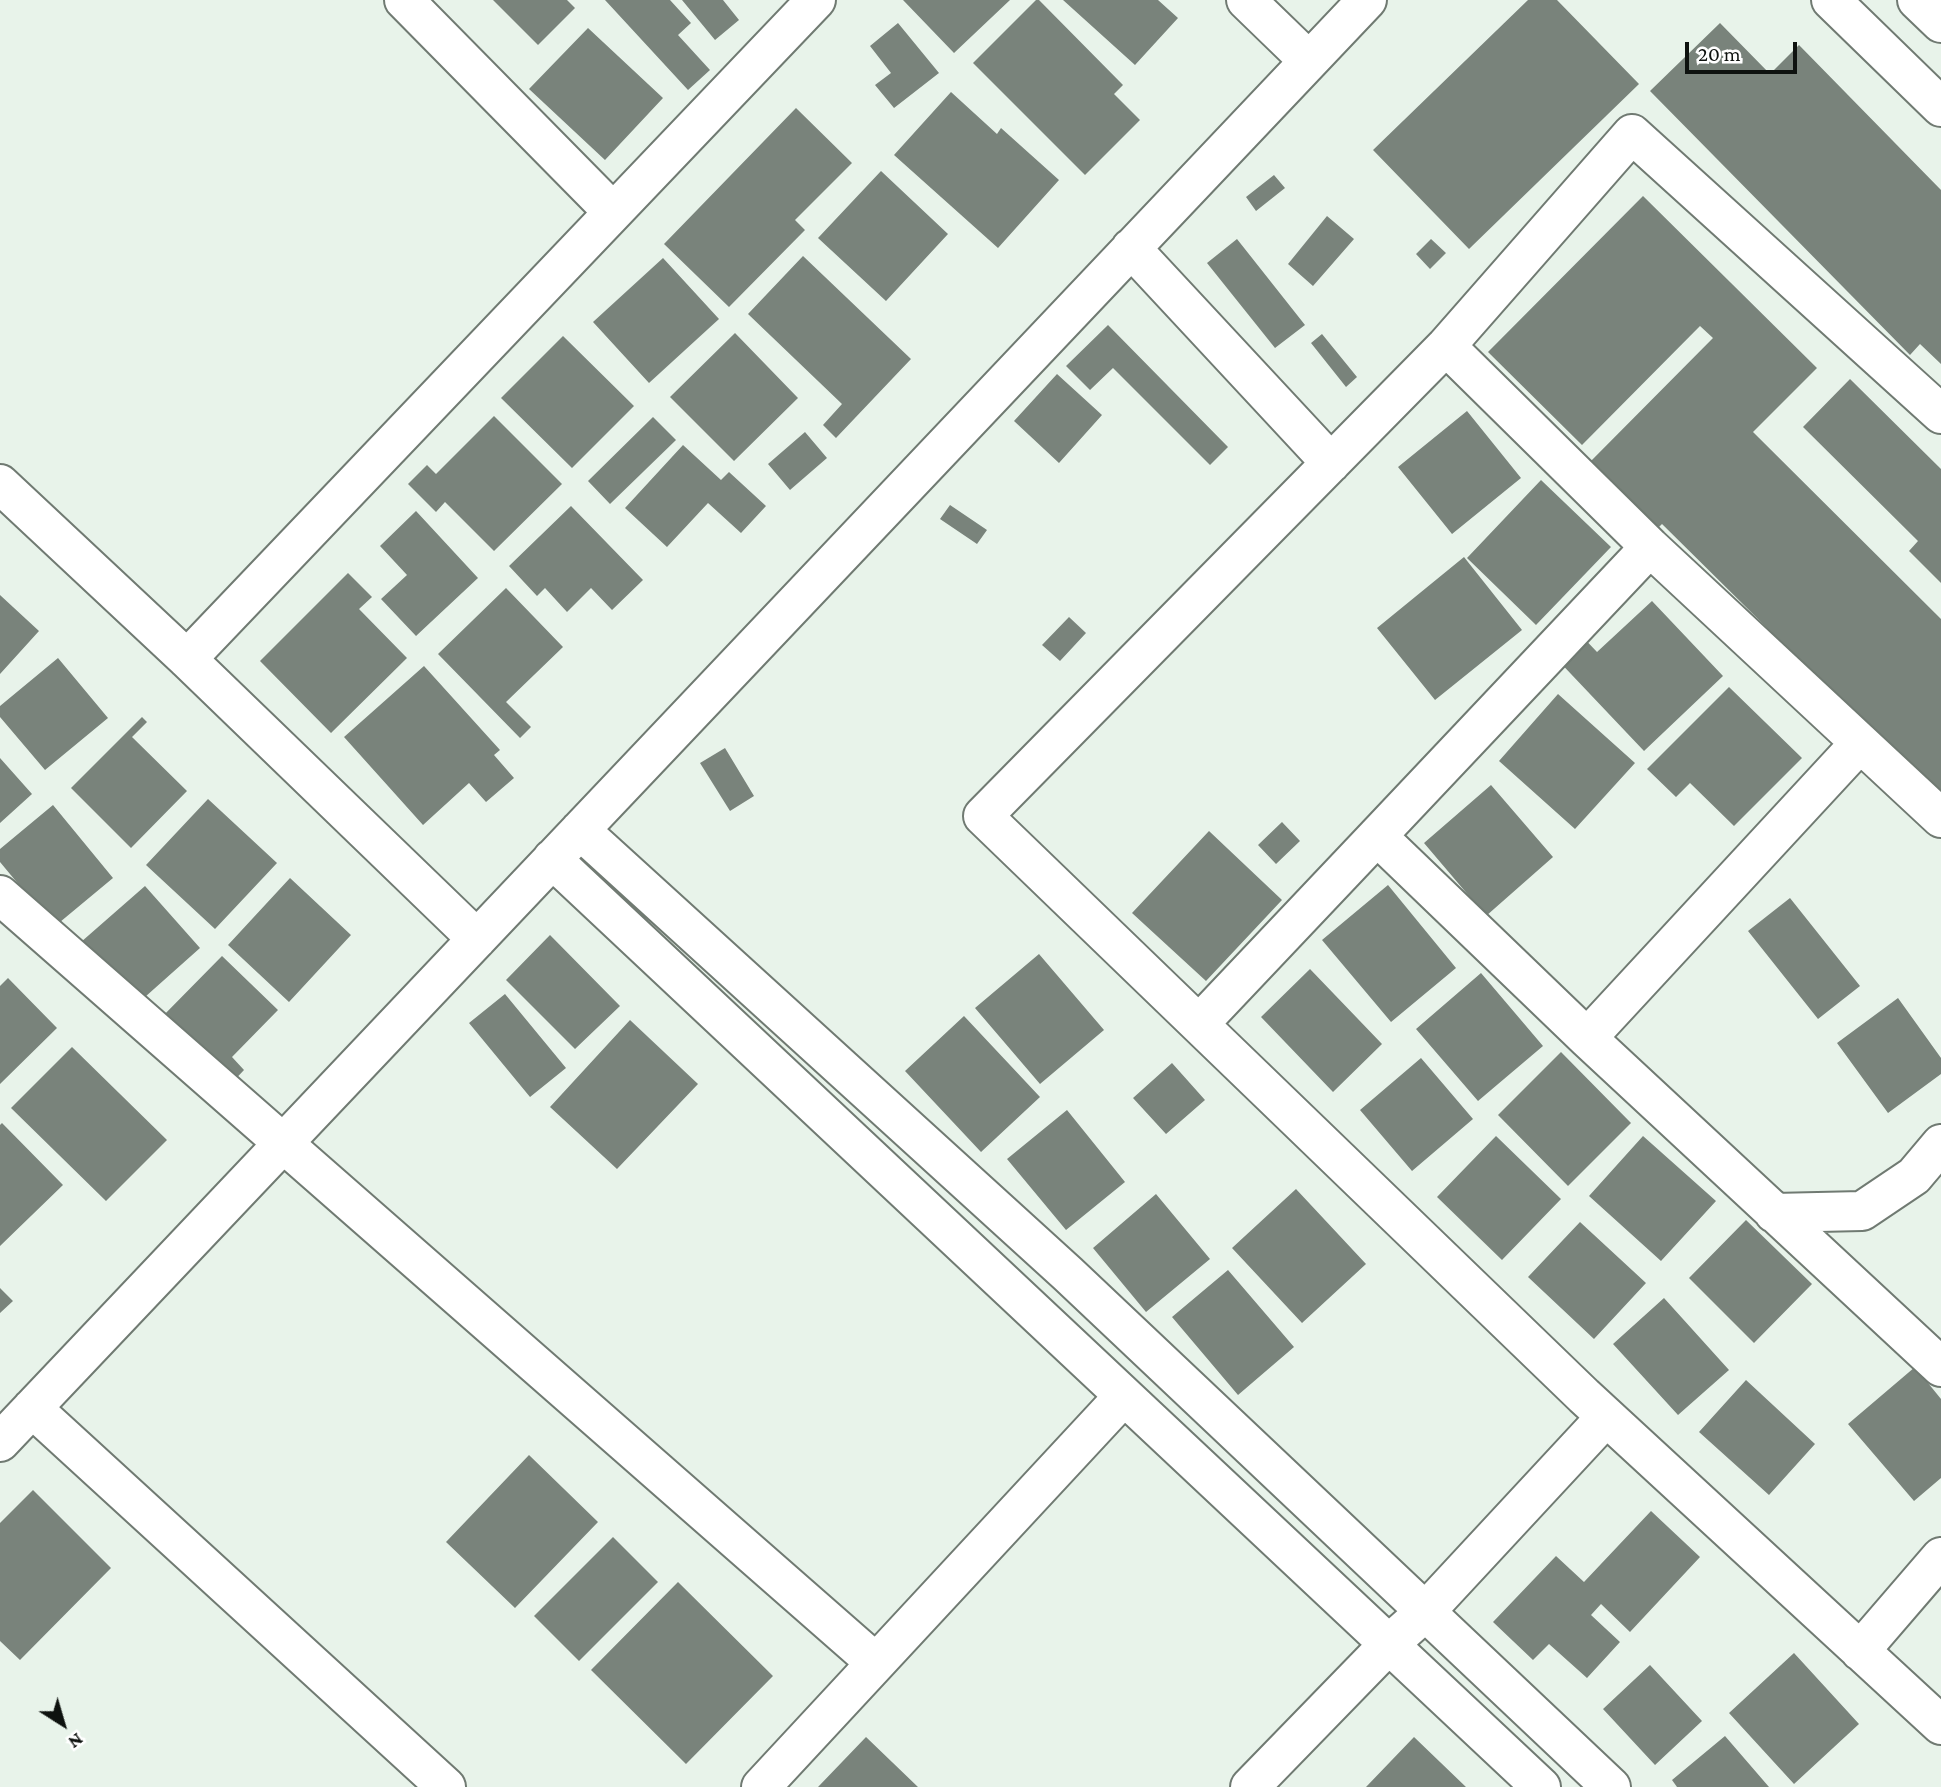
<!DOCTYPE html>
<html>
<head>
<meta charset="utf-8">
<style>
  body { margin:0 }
  #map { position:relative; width:1941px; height:1787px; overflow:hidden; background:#e8f3ea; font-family:"Crimson Pro",serif }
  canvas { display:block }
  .north { position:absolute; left:28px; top:1689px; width:70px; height:70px; -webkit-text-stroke:5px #fff; paint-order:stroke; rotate:143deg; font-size:19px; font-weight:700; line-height:28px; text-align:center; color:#0e120f }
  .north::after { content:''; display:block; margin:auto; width:24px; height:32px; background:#0e120f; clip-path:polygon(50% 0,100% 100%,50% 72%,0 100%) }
  .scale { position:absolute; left:1685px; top:42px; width:112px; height:32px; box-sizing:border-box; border:4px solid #0e120f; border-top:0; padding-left:9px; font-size:21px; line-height:24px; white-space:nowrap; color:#0e120f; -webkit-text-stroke:5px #fff; paint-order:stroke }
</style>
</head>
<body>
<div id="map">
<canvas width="1941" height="1787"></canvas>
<div class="north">N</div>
<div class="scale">20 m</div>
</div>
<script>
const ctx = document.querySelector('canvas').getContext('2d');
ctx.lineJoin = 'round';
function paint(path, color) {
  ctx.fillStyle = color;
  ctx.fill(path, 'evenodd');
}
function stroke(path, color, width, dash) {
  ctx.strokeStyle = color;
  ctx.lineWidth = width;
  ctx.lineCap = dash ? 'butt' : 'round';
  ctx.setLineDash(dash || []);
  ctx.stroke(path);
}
paint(new Path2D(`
  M493,0H567L575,8L538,45Z
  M605,0H670L691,23L678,35L710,70L688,90Z
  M682,0H723L739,20L715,40Z
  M903,0H1010L954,53Z
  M1036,0H1039L1123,85L1114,94L1140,120L1085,175L973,63Z
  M1063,0H1158L1178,18L1135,65Z
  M1528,0H1557L1639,84L1469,249L1373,150Z
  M898,23L939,73L894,108L875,85L891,73L870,46Z
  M1720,23L1770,74L1799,45L1941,190V364L1920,344L1910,355L1650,91Z
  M588,28L663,98L605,160L529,89Z
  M951,92L997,134L1001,128L1059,180L998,248L894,155Z
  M796,108L852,163L795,220L805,230L729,307L664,244Z
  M881,171L948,234L886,301L818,238Z
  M1274,175L1285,188L1256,211L1246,197Z
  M1643,196L1817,368L1753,432L1941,619V800L1662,524L1654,532L1587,465L1713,338L1700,326L1582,445L1488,352Z
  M1327,216L1354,239L1313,286L1288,264Z
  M1237,239L1305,325L1275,348L1207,263Z
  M1431,239L1446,253L1430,269L1416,254Z
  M803,256L911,359L836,438L823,425L842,404L748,314Z
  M663,258L719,319L649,383L593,322Z
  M1108,325L1228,447L1210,465L1113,368L1090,390L1066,366Z
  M735,333L798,398L734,461L670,397Z
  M1322,334L1357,377L1346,387L1311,343Z
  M563,336L634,406L572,468L501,398Z
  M1057,374L1102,415L1059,463L1014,421Z
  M1850,379L1941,469V583L1909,551L1918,541L1803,427Z
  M1467,411L1521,478L1452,534L1398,467Z
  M494,416L562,484L494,551L445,502L436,512L408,484L427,465L436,474Z
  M653,417L676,440L610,504L588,481Z
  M805,432L827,458L790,490L768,464Z
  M683,445L721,480L729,472L766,506L741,533L708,503L667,547L625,508Z
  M1541,480L1611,547L1536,625L1467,558Z
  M950,505L987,530L977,544L940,519Z
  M571,506L643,580L612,610L591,588L567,612L545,588L537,596L509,566Z
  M416,511L478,578L416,636L381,599L407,575L380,546Z
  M1464,557L1522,630L1435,700L1377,628Z
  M348,573L372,597L359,609L407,658L331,733L260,661Z
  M506,588L563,647L506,702L531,727L520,738L438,654Z
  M0,595L39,631L0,674Z
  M1652,601L1723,676L1644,751L1553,655L1578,632L1597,652Z
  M1069,617L1086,633L1060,661L1042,645Z
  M58,658L108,718L45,770L0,717V706Z
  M424,666L500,750L494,755L514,778L486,802L469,783L423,825L344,737Z
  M1729,687L1802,758L1734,826L1690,783L1676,797L1647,769Z
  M1558,694L1635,763L1575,829L1499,761Z
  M142,717L147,722L132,737L187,791L131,848L71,788Z
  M725,748L754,796L730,811L700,763Z
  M0,758L32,794L0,823Z
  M1491,785L1553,857L1486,916L1424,843Z
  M208,799L277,863L215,929L146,865Z
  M53,805L113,878L54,927L0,862V849Z
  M1282,822L1300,841L1276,864L1258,845Z
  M1209,831L1282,900L1206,981L1132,913Z
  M290,878L351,935L289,1002L228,945Z
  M1388,885L1456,968L1391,1022L1322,940Z
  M145,886L200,948L136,1005L81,942Z
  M1790,898L1860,986L1818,1019L1748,931Z
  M550,935L620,1006L575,1049L506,980Z
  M1039,954L1104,1030L1040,1084L975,1008Z
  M222,956L278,1010L232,1057L244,1070L227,1088L158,1021Z
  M1310,969L1382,1044L1333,1092L1261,1017Z
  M1481,973L1543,1046L1478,1101L1416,1029Z
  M8,978L57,1028L0,1084V986Z
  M505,994L566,1068L530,1097L469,1023Z
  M1898,998L1941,1058V1074L1888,1113L1837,1043Z
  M964,1016L1040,1097L981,1152L905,1071Z
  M630,1020L698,1084L617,1169L550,1107Z
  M72,1047L167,1140L106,1201L11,1108Z
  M1561,1052L1631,1123L1568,1186L1498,1115Z
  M1421,1058L1473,1119L1412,1171L1360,1110Z
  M1172,1063L1205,1100L1166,1134L1133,1098Z
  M1067,1110L1125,1182L1066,1230L1007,1159Z
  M2,1123L63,1185L0,1246V1125Z
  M1496,1136L1561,1199L1502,1260L1437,1197Z
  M1643,1136L1716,1201L1661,1261L1589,1196Z
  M1296,1189L1366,1264L1302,1323L1232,1248Z
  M1156,1194L1210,1259L1146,1312L1093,1248Z
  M1746,1220L1812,1284L1754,1343L1689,1278Z
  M1580,1222L1646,1283L1594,1339L1528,1277Z
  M1228,1270L1294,1347L1238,1395L1172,1317Z
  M0,1288L13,1301L0,1313Z
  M1664,1298L1729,1370L1678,1415L1613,1344Z
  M1915,1367L1941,1399V1478L1914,1501L1848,1424Z
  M1746,1380L1815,1444L1769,1495L1699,1432Z
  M529,1455L598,1522L515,1608L446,1542Z
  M33,1490L111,1568L20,1660L0,1641V1523Z
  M1651,1511L1700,1557L1630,1632L1601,1604L1591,1615L1620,1642L1587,1678L1549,1644L1533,1660L1493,1622L1556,1556L1584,1582Z
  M613,1537L658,1582L579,1661L534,1616Z
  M678,1582L773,1676L686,1764L591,1670Z
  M1794,1653L1859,1724L1794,1784L1729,1713Z
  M1650,1665L1702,1721L1655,1765L1603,1709Z
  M1725,1736L1769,1787H1677L1672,1780Z
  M866,1737L918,1787H818Z
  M1414,1737L1466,1787H1366Z`), '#79837b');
const minor = new Path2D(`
  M404,0L613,212
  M1246,0L1309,61
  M1131,248L1331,463
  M1446,346L1650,547L1941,818
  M1941,414L1632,134L1446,346L983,816L1584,1396L1941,1725
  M0,484L187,659L477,939
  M187,659L816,0
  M1860,743L1587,1038L1941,1367
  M580,830L1068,1274L1611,1787
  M552,859L1541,1787
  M0,895L876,1663
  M1199,1024L1377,836
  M1587,1038L1377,836L1650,547
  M1774,1213L1862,1211L1914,1176L1941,1144
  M32,1408L446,1787
  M0,1442L1367,0
  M1860,1651L1941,1557
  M761,1787L1124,1396
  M1250,1787L1389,1644L1425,1612L1606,1417`);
const primary = new Path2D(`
  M1831,0L1941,107
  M1917,0L1941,23`);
stroke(minor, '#707a72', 42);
stroke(primary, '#707a72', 42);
stroke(minor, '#fff', 38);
stroke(primary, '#fff', 38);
</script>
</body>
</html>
